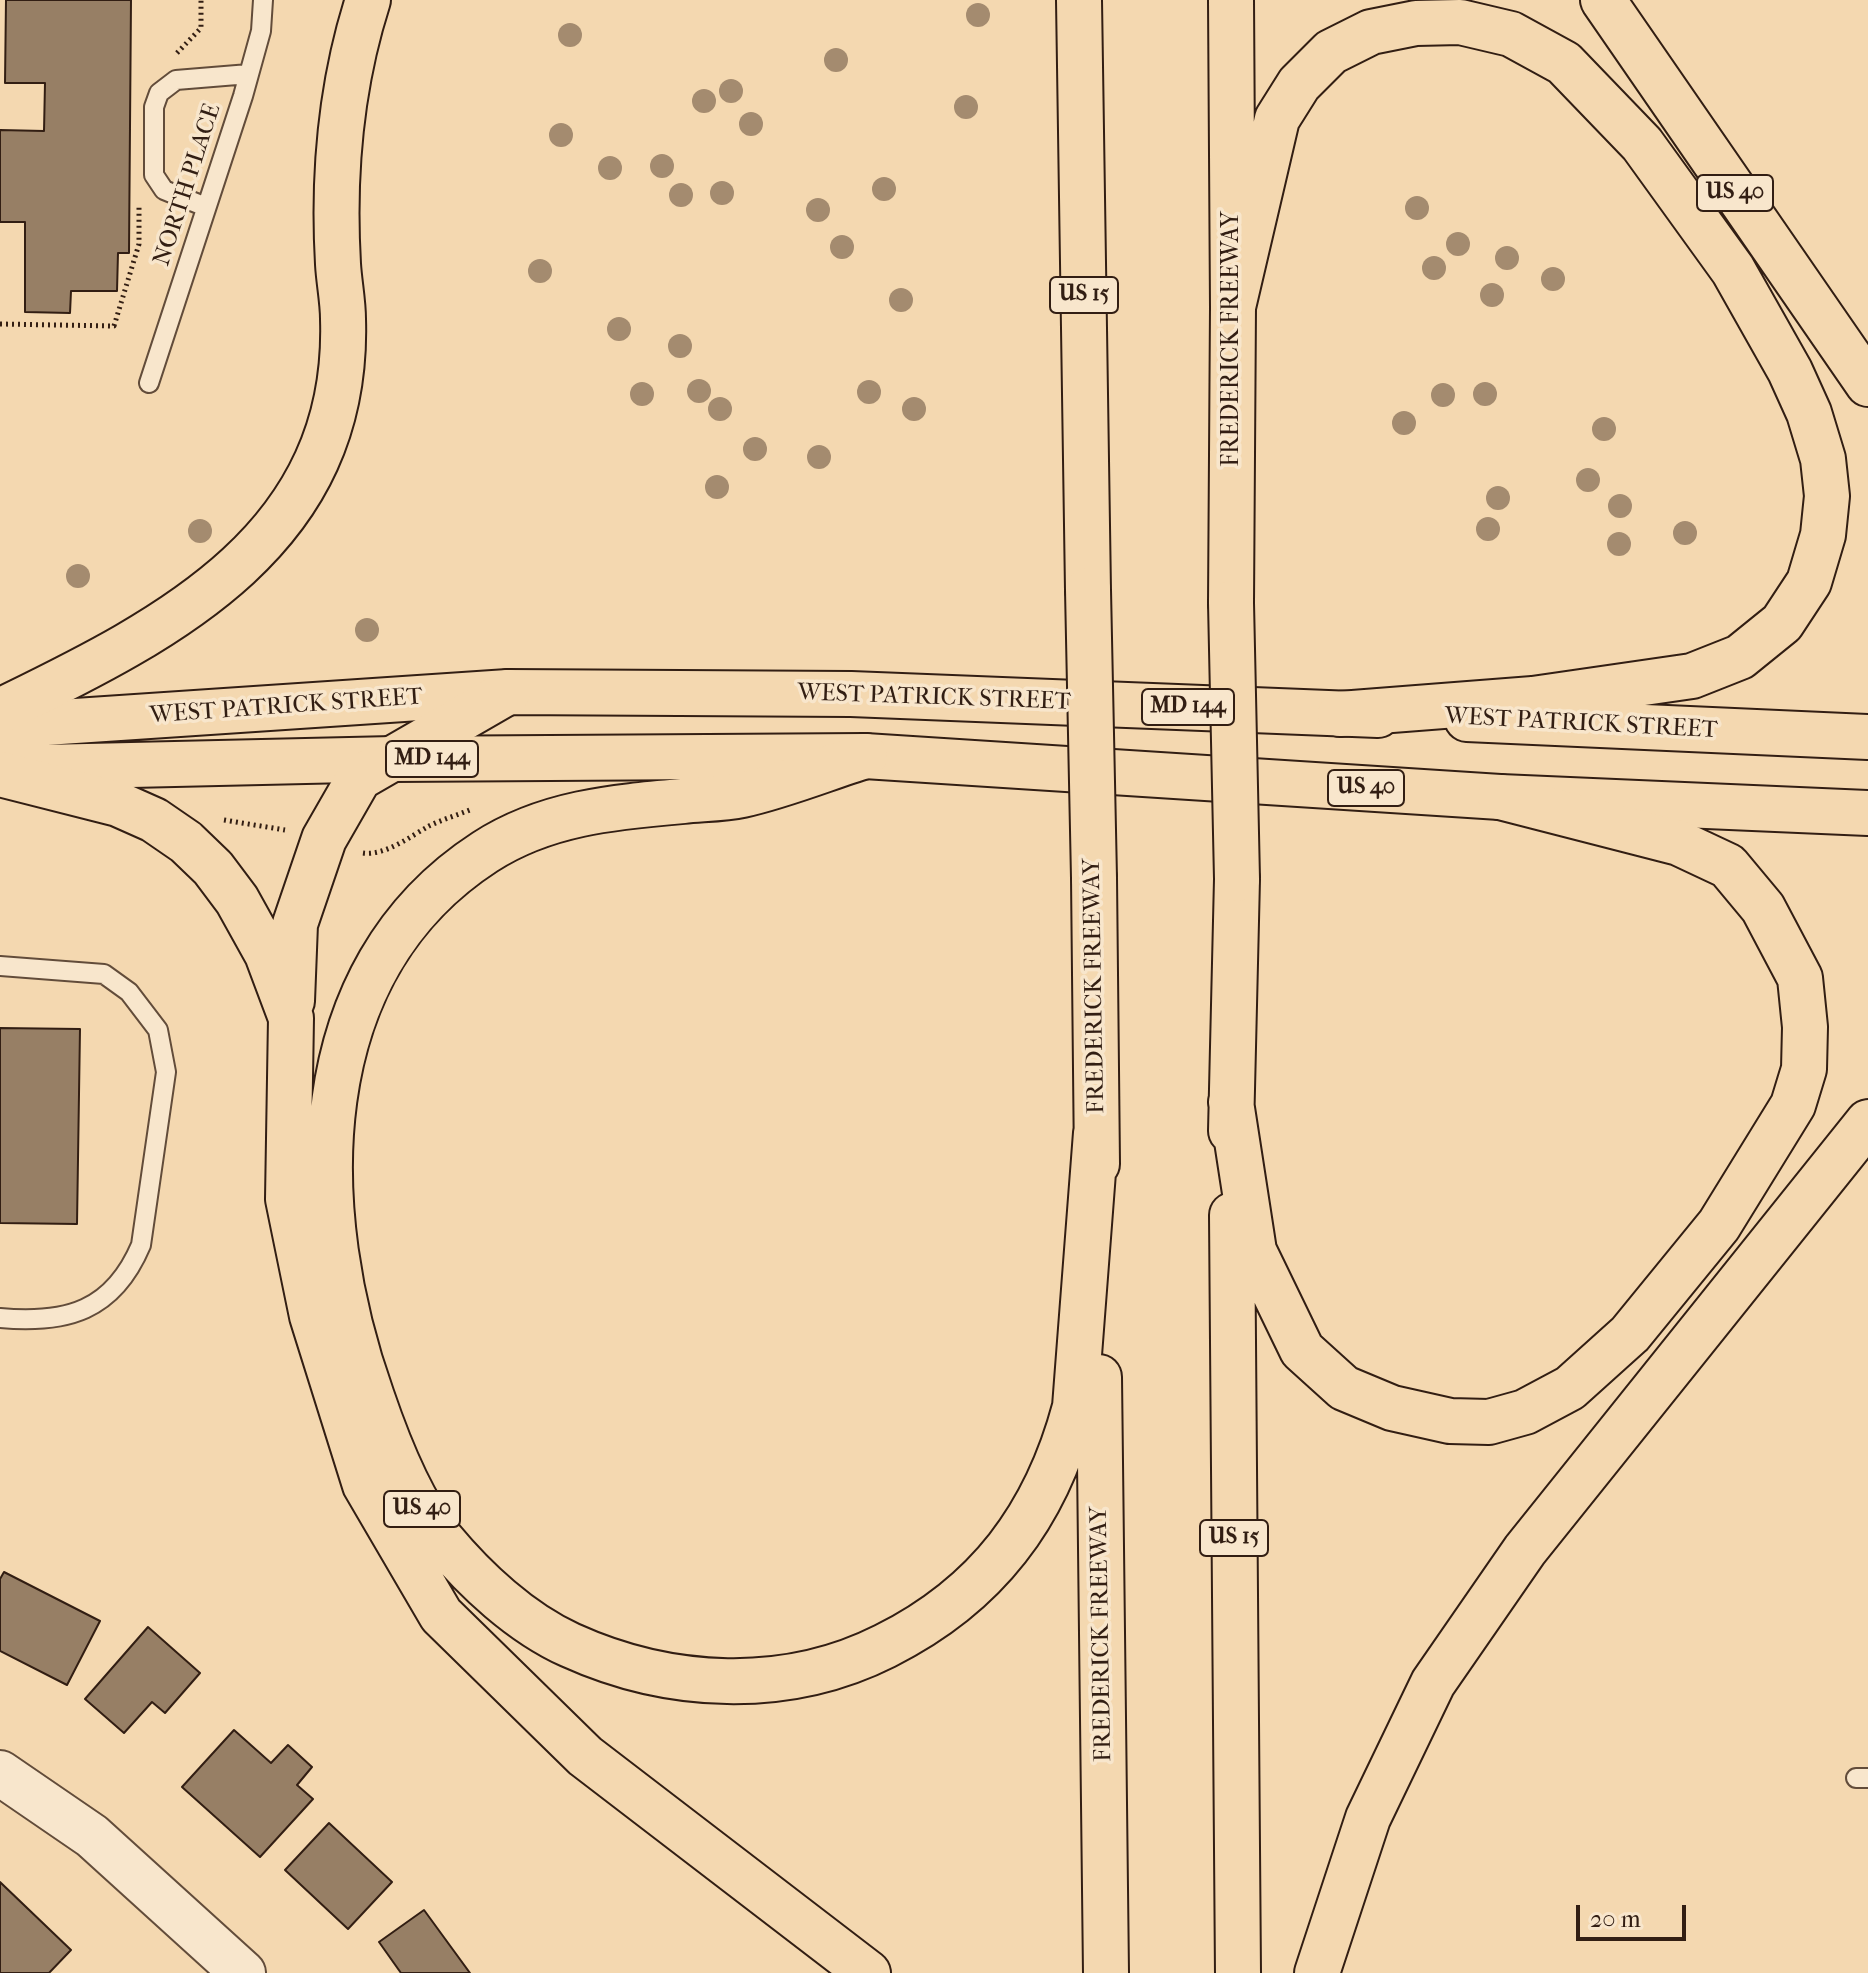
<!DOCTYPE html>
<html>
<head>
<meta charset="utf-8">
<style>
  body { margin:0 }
  #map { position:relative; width:1868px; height:1973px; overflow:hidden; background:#f4d8b0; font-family:"IM FELL French Canon",serif }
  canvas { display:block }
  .scale { position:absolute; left:1576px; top:1905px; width:110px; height:36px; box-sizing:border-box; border:4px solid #321e13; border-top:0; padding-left:10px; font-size:24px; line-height:28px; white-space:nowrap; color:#321e13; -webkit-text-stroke:6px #f8e6cc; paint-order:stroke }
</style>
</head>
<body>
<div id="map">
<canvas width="1868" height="1973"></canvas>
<div class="scale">20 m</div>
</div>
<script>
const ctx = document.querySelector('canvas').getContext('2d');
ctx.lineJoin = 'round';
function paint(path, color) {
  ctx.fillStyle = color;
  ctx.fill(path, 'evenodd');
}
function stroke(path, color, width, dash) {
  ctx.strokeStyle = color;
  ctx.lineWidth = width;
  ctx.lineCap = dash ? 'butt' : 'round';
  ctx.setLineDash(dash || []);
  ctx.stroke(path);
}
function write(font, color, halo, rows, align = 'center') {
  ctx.font = font + ' "IM FELL French Canon",serif';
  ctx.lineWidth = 7;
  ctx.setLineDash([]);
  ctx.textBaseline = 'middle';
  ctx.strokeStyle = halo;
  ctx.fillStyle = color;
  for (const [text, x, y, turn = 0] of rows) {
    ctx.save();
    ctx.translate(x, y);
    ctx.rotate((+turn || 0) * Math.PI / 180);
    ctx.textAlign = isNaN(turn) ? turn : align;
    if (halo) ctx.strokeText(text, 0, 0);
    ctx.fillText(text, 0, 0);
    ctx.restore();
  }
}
const building = new Path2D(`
  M6,0H131L129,253H118L117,291H71L70,313L25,312V222H0V130L44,131L45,83H5Z
  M0,1028L80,1029L77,1224L0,1223Z
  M4,1572L100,1621L67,1685L0,1651V1579Z
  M148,1627L200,1673L165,1713L152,1702L124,1733L85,1699Z
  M234,1730L271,1763L288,1745L312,1767L297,1785L313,1799L260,1857L182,1787Z
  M329,1823L392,1882L348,1929L285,1870Z
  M0,1882L71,1950L49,1973H0Z
  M424,1910L470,1973H401L379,1942Z`);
paint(building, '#977f65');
stroke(building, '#321e13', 2);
const service = new Path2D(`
  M206,207L164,190L154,175V107L159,93L176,80L249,74
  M149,383L243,96L261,31L263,0
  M0,966L104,974L129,992L158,1030L166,1072L141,1245C113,1311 67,1324 0,1318
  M1856,1778H1868`);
const tertiary = new Path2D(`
  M0,1773L92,1836L243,1973`);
const primary = new Path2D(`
  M1467,719L1868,737
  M0,726L508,692L851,694L1378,715
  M0,768L393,759L865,756L1500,797L1868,813`);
const motorway = new Path2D(`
  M1079,0L1088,590
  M1231,0L1233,307L1231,603
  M1603,0L1868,384
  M1233,307L1277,119L1299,84L1331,52L1371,32L1416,23L1460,22L1511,34L1564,63L1642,144L1733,270L1790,371L1809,413L1823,459L1827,496L1823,535L1809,582L1782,623L1740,657L1692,676L1533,699L1340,714
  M0,711C171,628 350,538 343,319C343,301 339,282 338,264C333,177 341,84 368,0
  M865,756C824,769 783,786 742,795C723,799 702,799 683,801C613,807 545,813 485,852C300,972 306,1212 372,1397C388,1444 410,1501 441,1539C475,1580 521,1623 570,1645C669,1690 786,1696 885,1646C987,1595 1046,1516 1075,1407L1096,1133
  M0,774L118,804L154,820L186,842L213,868L237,900L267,954L291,1018L288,1199L312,1316L365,1485L441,1615L585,1756L868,1973
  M1094,878L1097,1164
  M292,1001L295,924L324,839L359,778L508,692
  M1231,1102L1254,1251L1302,1350L1344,1388L1392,1408L1450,1421L1489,1422L1525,1412L1570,1388L1630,1334L1719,1225L1793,1105L1804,1069L1805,1027L1800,978L1763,908L1728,866L1679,843L1500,797
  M1231,1131L1237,879
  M1232,1215L1238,1973
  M1099,1377L1106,1973
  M1317,1973L1368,1818L1433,1683L1525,1550L1868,1122`);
stroke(service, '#624c3a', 22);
stroke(tertiary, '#624c3a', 48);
stroke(primary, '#321e13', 48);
stroke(motorway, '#321e13', 48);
stroke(new Path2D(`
  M177,53L201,28V0
  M0,324L114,326L139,244V204
  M224,820L285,830
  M363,853C385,856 411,836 429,826C443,819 458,815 472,809`), '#321e13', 5, [2, 4]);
stroke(service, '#f8e6cc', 18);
stroke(tertiary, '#f8e6cc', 44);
stroke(primary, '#f4d8b0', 44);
stroke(motorway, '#f4d8b0', 44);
const motorwayBridge = new Path2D(`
  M1088,590L1094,878
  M1231,603L1237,879`);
stroke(motorwayBridge, '#321e13', 48, []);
stroke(motorwayBridge, '#f4d8b0', 44);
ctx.fillStyle = '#a48b6f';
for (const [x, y] of [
  [978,15],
  [570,35],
  [836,60],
  [731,91],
  [704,101],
  [966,107],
  [751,124],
  [561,135],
  [662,166],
  [610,168],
  [884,189],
  [722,193],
  [681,195],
  [1417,208],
  [818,210],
  [1458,244],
  [842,247],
  [1507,258],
  [1434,268],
  [540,271],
  [1553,279],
  [1492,295],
  [901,300],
  [619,329],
  [680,346],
  [699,391],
  [869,392],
  [642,394],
  [1485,394],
  [1443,395],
  [720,409],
  [914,409],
  [1404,423],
  [1604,429],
  [755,449],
  [819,457],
  [1588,480],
  [717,487],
  [1498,498],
  [1620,506],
  [1488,529],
  [200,531],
  [1685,533],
  [1619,544],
  [78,576],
  [367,630]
]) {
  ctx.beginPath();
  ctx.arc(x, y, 12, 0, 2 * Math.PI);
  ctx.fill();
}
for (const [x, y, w] of [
  [1735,193,76],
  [1084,295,68],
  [1188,707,92],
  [432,759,92],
  [1366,788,76],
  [422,1509,76],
  [1234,1538,68]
]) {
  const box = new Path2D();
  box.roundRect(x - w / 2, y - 18, w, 36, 6);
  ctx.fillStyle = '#f8e6cc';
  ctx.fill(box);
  stroke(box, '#321e13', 2);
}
write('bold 22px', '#321e13', null, [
  ["US 40",1735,193],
  ["US 15",1084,295],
  ["MD 144",1188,707],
  ["MD 144",432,759],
  ["US 40",1366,788],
  ["US 40",422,1509],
  ["US 15",1234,1538]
]);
write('24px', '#321e13', '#f8e6cc', [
  ["NORTH PLACE",188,185,-72],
  ["FREDERICK FREEWAY",1232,339,-90],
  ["WEST PATRICK STREET",934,698,2],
  ["WEST PATRICK STREET",286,707,-4],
  ["WEST PATRICK STREET",1581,724,3],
  ["FREDERICK FREEWAY",1095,986,-91],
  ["FREDERICK FREEWAY",1102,1634,-91]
]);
</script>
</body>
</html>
